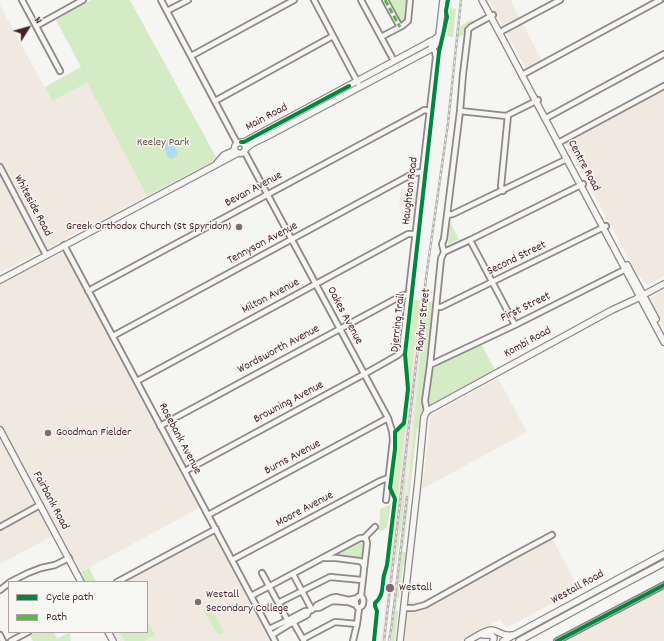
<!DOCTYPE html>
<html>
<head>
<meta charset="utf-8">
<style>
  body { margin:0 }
  #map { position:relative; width:664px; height:641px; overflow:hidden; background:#f5f5f3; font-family:Dekko,sans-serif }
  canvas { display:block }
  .legend { position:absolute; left:8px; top:581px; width:140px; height:52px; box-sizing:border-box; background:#f6f6f2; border:1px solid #b1a0a2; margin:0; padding:5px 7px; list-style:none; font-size:12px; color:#4a1f2b }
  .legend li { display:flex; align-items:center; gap:8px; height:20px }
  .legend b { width:20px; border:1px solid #b1a0a2 }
  .north { position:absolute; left:8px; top:8px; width:40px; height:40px; -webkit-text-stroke:3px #f6f6f2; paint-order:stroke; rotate:53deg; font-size:11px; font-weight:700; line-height:16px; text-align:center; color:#4a1f2b }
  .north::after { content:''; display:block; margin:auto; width:14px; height:18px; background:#4a1f2b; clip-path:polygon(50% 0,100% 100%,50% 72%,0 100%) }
</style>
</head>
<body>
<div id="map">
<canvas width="664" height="641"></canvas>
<ul class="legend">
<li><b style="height:5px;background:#00873e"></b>Cycle path</li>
<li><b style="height:5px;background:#58b947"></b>Path</li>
</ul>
<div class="north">N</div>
</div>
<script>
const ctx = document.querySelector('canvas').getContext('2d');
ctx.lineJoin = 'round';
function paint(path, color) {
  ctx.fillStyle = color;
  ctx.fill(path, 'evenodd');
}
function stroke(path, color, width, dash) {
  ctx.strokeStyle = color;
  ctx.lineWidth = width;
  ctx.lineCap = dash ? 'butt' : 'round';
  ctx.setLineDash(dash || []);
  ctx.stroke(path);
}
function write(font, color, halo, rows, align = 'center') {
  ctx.font = font + ' Dekko,sans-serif';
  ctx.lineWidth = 3;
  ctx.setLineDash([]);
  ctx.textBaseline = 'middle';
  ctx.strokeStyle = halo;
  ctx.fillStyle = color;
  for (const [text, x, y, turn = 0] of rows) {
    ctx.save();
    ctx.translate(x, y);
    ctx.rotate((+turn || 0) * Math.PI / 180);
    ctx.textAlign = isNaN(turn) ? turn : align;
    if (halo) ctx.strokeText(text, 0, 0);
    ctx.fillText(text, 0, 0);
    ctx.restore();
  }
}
paint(new Path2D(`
  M489,0H512V4L542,60L526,69Z
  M0,5L52,101L87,83L147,196L0,273Z
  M664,81V276L647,285L637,274L562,136Z
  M401,189L417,191L415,207L399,205Z
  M63,252L199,508L81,572L60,532L0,564V283Z
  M664,290V329L650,298Z
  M420,300L425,301L417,396L412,444L409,482L401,570L391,641H388L392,608H393L402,532H401L405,494L409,445L385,641H381L390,563Z
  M498,378L527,432L422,489L431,415Z
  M549,532L579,589L506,628L501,619L461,641H403L408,601L414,602L424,600L498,561Z
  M213,534L270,641H118L113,632H147V582H124Z
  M664,589V641H567Z`), '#f0e9e0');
paint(new Path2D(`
  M91,0H130L216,157L210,163L147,196L87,83L52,101L45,87L81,67L56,20Z
  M386,0H407L405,21L400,25Z
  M450,8L456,9L453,37L447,36Z
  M472,19L474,23L466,33L458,38L459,27Z
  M450,222L459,239L448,245Z
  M412,299L420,300L390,563H388L387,578H385L383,595H382L385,575L388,563L396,498L391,488L396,444V434L405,422L408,395L406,368V352Z
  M425,301L435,302L422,421L420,428H417L403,552H406L408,554L407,565H403L399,598H397L396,611H398L395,641H391L403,544Z
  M481,344L495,370L430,406L429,404L433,368Z
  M408,444L405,494L401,532H400L396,566L395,564Z
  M391,504L387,528H384V530L379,531L380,509Z
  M361,539H365V562L339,556L338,554L339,552Z
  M89,568L96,582H86L81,572Z
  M210,606L224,632L218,635L203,610Z
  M147,621L155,635L144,641H125L120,632H147Z
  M36,632H54L57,639L70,632L71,641H33L30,635Z`), '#d5ebc5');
paint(new Path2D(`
  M165,140L169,141C172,146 177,148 178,153C176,157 174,159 169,158L166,154L165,147L161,143L162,141Z`), '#acdcf0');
const minor = new Path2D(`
  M22,0L60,71
  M161,0L237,143
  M314,0L358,83
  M361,0L394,61
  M385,0L400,27
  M167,11L188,0
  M36,26L83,0
  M502,31L560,0
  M381,37L402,26L408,21L410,0
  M191,56L294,0
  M522,75L660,0
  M215,101L333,36
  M460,111L506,116L538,100
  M548,117L664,54
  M558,143L664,86
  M244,151L388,418L392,431L393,440L386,500
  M0,167L46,255
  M503,191L501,186L508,115
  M447,215L453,214L567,159
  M470,240L515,325
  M64,245L275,641
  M444,252L470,240L583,184
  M88,291L421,112L424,110L430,111
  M436,307H441L606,226
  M113,336L414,173L423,172
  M430,365L515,325L628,268
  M137,381L408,234H416
  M427,411L425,401L430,365L441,259L444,252L442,244L444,239L460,111L463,74L468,33V30L471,27L493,15
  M160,426L401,296L404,295L409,296
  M185,471L368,372L398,355L402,351L436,57L435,52L429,42
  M208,515L388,418
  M0,527L40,505
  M325,558H336L359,561L362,562L364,566
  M232,560L380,481L388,478
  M262,573L288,621
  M293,574L312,610
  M10,582L28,573L41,568L55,565L69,558
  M117,582L216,529
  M0,590L9,583
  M251,596L360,538H364L375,527
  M359,596H361C364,598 364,603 362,606L359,608L357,607C355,603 355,598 359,596Z
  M361,596L367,543L366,539L364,538
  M278,603L330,577L362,580
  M315,608L317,605L331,598L336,597L349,600L357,598
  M404,608H414L425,605L511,557L552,535
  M292,620L304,641
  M269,629L286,621L305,611H309L315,608H319L332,601L348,602L356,605
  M0,635L3,641
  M272,635L288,625L307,615L309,611
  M303,639L335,622L357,624
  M11,641L28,632
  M353,641L357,624L359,608
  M557,641L664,585`);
const major = new Path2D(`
  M482,0L664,342
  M241,142H244L435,39L439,36
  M234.5 148a5.5 5.5 0 1 1 11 0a5.5 5.5 0 1 1-11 0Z
  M245,150C250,143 258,141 266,137L433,48L437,43L439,35L443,0
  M217,163L224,155L231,152L234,150
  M627,265L656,319
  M0,280L238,153
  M0,430L81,582
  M108,632L113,641
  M483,635H491L494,638L493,641
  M400,641L418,481L424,417L427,411L612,310L636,299L664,284
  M468,641C474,638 485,630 491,630C499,630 501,637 512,635
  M503,641L664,554
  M519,641L611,591L664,563`);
stroke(minor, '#8f8788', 8);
stroke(major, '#8f8788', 8);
stroke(minor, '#f5f5f3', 4.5);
stroke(major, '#f5f5f3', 5.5);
const rail = new Path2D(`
  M384,641L426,278L448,123L461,0
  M389,641L392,623L407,497`);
stroke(rail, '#b6b2b2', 2.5);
stroke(rail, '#f6f6f2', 1, [3]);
stroke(new Path2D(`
  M385,0L400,27`), '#58b947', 3, [6, 3]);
stroke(new Path2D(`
  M241,142H244L349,86
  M374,641L377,611L375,606V603C384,596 382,585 384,575C385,572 386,569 387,565L395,499L390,488L395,449V432L404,423L408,389L405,354L439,52L447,17L446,11L448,0
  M557,641L664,585`), '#00873e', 4);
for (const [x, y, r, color] of [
  [239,227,4,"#866a71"],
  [48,433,4,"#866a71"],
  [390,588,5,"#866a71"],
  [198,602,4,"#866a71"]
]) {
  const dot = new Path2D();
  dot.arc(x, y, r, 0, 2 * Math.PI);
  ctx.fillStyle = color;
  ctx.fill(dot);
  stroke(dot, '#f6f6f2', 1.5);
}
write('12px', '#4a1f2b', '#f6f6f2', [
  ["Main Road",267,118,-28],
  ["Centre Road",583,166,62],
  ["Bevan Avenue",254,190,-28],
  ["Haughton Road",411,191,-83],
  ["Whiteside Road",32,206,62],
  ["Tennyson Avenue",263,244,-28],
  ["Second Street",517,259,-26],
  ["Milton Avenue",271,297,-28],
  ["First Street",526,308,-26],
  ["Oakes Avenue",344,316,62],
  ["Rayhur Street",424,320,-84],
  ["Djerring Trail",399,323,-84],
  ["Kombi Road",528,343,-29],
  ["Wordsworth Avenue",279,350,-28],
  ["Browning Avenue",289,403,-28],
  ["Rosebank Avenue",179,439,62],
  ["Burns Avenue",293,458,-28],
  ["Fairbank Road",50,501,62],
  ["Moore Avenue",305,510,-28],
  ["Westall Road",578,588,-29]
]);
write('12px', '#665048', '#f6f6f2', [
  ["Keeley Park",163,143]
]);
write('12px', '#4a1f2b', '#f6f6f2', [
  ["Greek Orthodox Church (St Spyridon)",231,227,"right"],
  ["Goodman Fielder",56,433],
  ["Westall",399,588],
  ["Westall",206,595],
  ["Secondary College",206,609]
], 'left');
</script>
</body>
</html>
